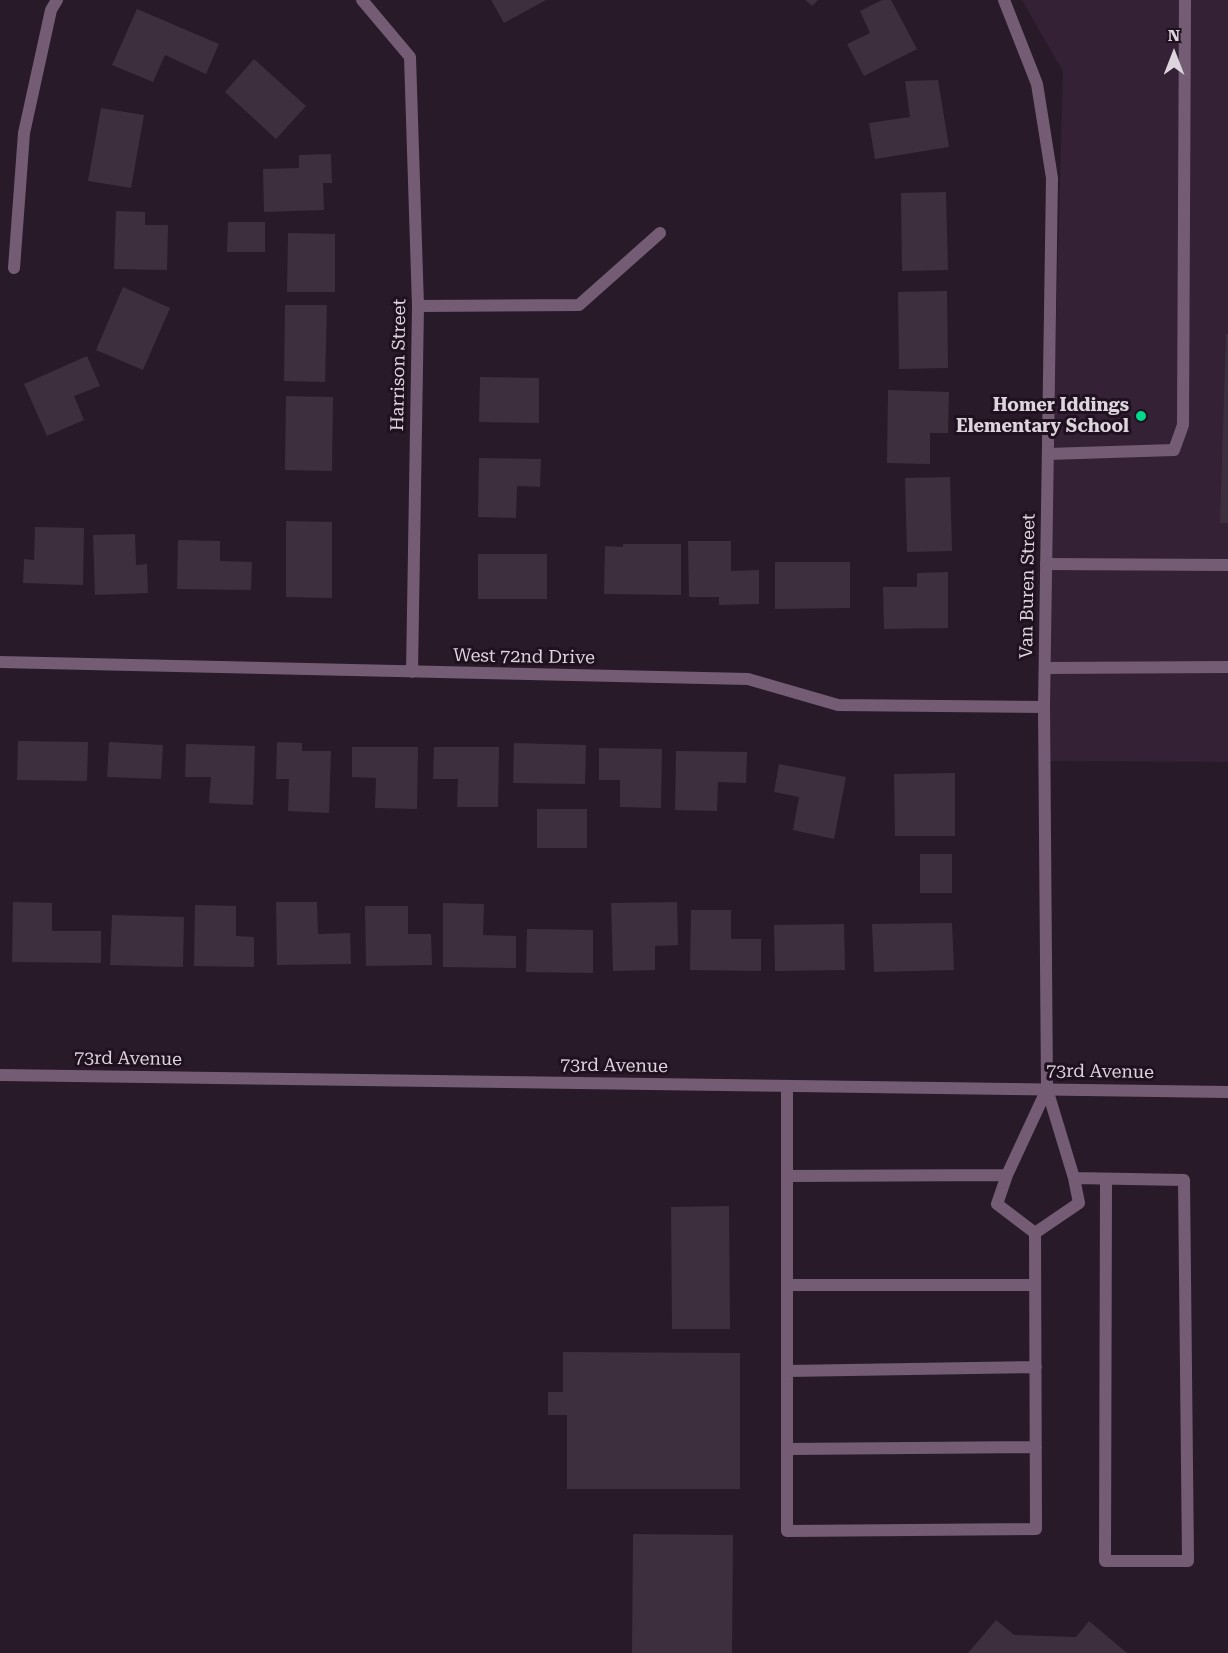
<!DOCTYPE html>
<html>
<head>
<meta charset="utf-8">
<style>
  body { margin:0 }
  #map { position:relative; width:1228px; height:1653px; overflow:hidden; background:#281a28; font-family:"Roboto Serif",serif }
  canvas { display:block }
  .north { position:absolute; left:1144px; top:24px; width:60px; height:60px; -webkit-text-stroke:4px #1f111f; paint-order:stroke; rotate:0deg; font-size:16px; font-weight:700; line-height:24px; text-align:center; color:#ded4de }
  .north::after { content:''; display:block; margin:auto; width:21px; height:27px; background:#ded4de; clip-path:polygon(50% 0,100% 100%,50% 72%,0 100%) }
</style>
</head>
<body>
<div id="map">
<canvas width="1228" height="1653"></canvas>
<div class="north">N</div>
</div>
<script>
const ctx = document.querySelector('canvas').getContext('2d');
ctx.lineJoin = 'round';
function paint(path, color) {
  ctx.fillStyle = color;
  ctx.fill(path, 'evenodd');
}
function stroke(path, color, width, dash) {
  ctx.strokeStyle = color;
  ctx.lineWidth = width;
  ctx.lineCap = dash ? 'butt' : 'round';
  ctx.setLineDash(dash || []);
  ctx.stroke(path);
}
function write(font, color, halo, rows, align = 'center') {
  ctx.font = font + ' "Roboto Serif",serif';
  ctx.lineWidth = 6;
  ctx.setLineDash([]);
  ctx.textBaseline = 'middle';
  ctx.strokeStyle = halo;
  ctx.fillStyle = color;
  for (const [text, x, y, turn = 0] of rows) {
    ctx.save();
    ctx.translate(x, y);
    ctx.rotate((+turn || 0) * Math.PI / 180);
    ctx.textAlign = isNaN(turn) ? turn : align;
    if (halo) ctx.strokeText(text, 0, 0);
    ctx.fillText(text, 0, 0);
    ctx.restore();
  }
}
paint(new Path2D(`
  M1022,0H1228V762L1044,761L1063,72Z`), '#352135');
paint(new Path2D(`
  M491,0H546L504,23Z
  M805,0H818L812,6Z
  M882,0H891L917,49L864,76L847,44L870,33L860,11Z
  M137,9L219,44L206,74L165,55L153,82L112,65Z
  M254,59L306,106L276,139L225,92Z
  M938,80L949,147L875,159L869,123L910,117L905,81Z
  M101,108L144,115L131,188L88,181Z
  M331,154L332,183H323L324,210L264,212L263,169L299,168V155Z
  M946,192L948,270L902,271L901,193Z
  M116,211L145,212V225H168L167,270L114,269Z
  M228,222H265V252H227Z
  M288,233L335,234V292H287Z
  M123,287L170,308L143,370L96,350Z
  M947,291L948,368L899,369L898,292Z
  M285,305H327L325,382L284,381Z
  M1226,334H1228V523H1220Z
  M87,356L100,386L74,396L84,420L47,436L24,384Z
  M480,377L539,378V423L479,422Z
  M888,390L949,392L948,433H930V464L887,463Z
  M286,396L333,397L332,471L285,470Z
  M479,458L541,459L540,487L517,486L516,518L478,517Z
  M950,477L952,551L907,552L905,478Z
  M286,521L332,522V598L286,597Z
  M35,527L84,528L83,585L23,583L24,559L34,560Z
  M135,534L136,565L147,564L148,593L95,595L93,535Z
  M178,540L220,541V561L252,562L251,590L177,589Z
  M688,541H731V571L759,570V604L719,605V597H689Z
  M623,544H681V595L604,594L605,546L623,547Z
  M478,554H547V599H478Z
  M775,562H850V608L775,609Z
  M948,572V628L884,629L883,587H917V573Z
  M18,741L88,742L87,781L17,780Z
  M109,742L163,745L161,779L107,777Z
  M277,742L302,743V751H331L329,813L288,811L289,779H276Z
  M514,743L586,745L585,784L513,783Z
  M186,744L255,746L253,805L209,803L211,777H185Z
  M352,747H418L417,809L375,808L376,778L352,777Z
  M434,747H499L498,807H457L458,779H433Z
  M599,748L662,749L661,808L620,807V780H599Z
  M676,751L747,752L746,783L718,782L717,811L675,810Z
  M779,764L846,777L834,839L793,830L799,797L774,792Z
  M955,773V836H895L894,774Z
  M537,809H587V848H537Z
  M920,854H952V893H920Z
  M13,902L52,903V931H101V963L12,962Z
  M276,902H317L318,934L350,933L351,964L277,965Z
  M677,902L678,945L655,946V970L613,971L611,903Z
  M443,903L484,904L483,935L516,936V968L443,967Z
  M195,905L236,906V936L254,937V967L194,966Z
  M365,906H408V934H431L432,965L366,966Z
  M691,910H731V939H761V971L690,970Z
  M112,915L184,917L183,967L110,965Z
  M952,923L954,970L874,972L872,924Z
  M844,924L845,970L775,971L774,925Z
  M527,929L593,930V973L526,972Z
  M729,1206L730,1329H672L671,1207Z
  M563,1352L740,1353V1489H567V1415H548V1392H563Z
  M633,1534L733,1535L732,1653H632Z
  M996,1620L1014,1635L1076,1637L1089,1621L1127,1653H968Z`), '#3e2f3e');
stroke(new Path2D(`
  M1048,454L1174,450L1183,425L1185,0
  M1046,564L1228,565
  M1045,668L1228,667
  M787,1087V1531L1036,1529L1035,1233
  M787,1176L1007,1175
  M1074,1178L1184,1180L1188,1561H1105L1106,1179
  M1035,1233L997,1204L1007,1175L1047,1089
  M1035,1233L1079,1203L1074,1178L1047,1089
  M787,1285H1035
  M787,1371L1036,1367
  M787,1449L1036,1447`), '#755c75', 12);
stroke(new Path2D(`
  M362,0L410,57L418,306L412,672
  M1004,0L1037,84L1052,178L1044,707L1047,1089
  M14,268L24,133L51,10L57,0
  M418,306L579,305L660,233
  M0,662L748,679L838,705L1044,707`), '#755c75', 12);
stroke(new Path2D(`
  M0,1075L1228,1092`), '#755c75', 12);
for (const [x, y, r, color] of [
  [1141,416,6,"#00d98c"]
]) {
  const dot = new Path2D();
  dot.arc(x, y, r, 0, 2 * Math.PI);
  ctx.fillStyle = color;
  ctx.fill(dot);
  stroke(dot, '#1f111f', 2);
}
write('18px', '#ded4de', '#1f111f', [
  ["Harrison Street",399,365,-89],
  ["Van Buren Street",1028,586,-89],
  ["West 72nd Drive",524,657,1],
  ["73rd Avenue",128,1059,1],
  ["73rd Avenue",614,1066,1],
  ["73rd Avenue",1100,1072,1]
]);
write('bold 18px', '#ded4de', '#1f111f', [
  ["Homer Iddings",1129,406],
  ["Elementary School",1129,427]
], 'right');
</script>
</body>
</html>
